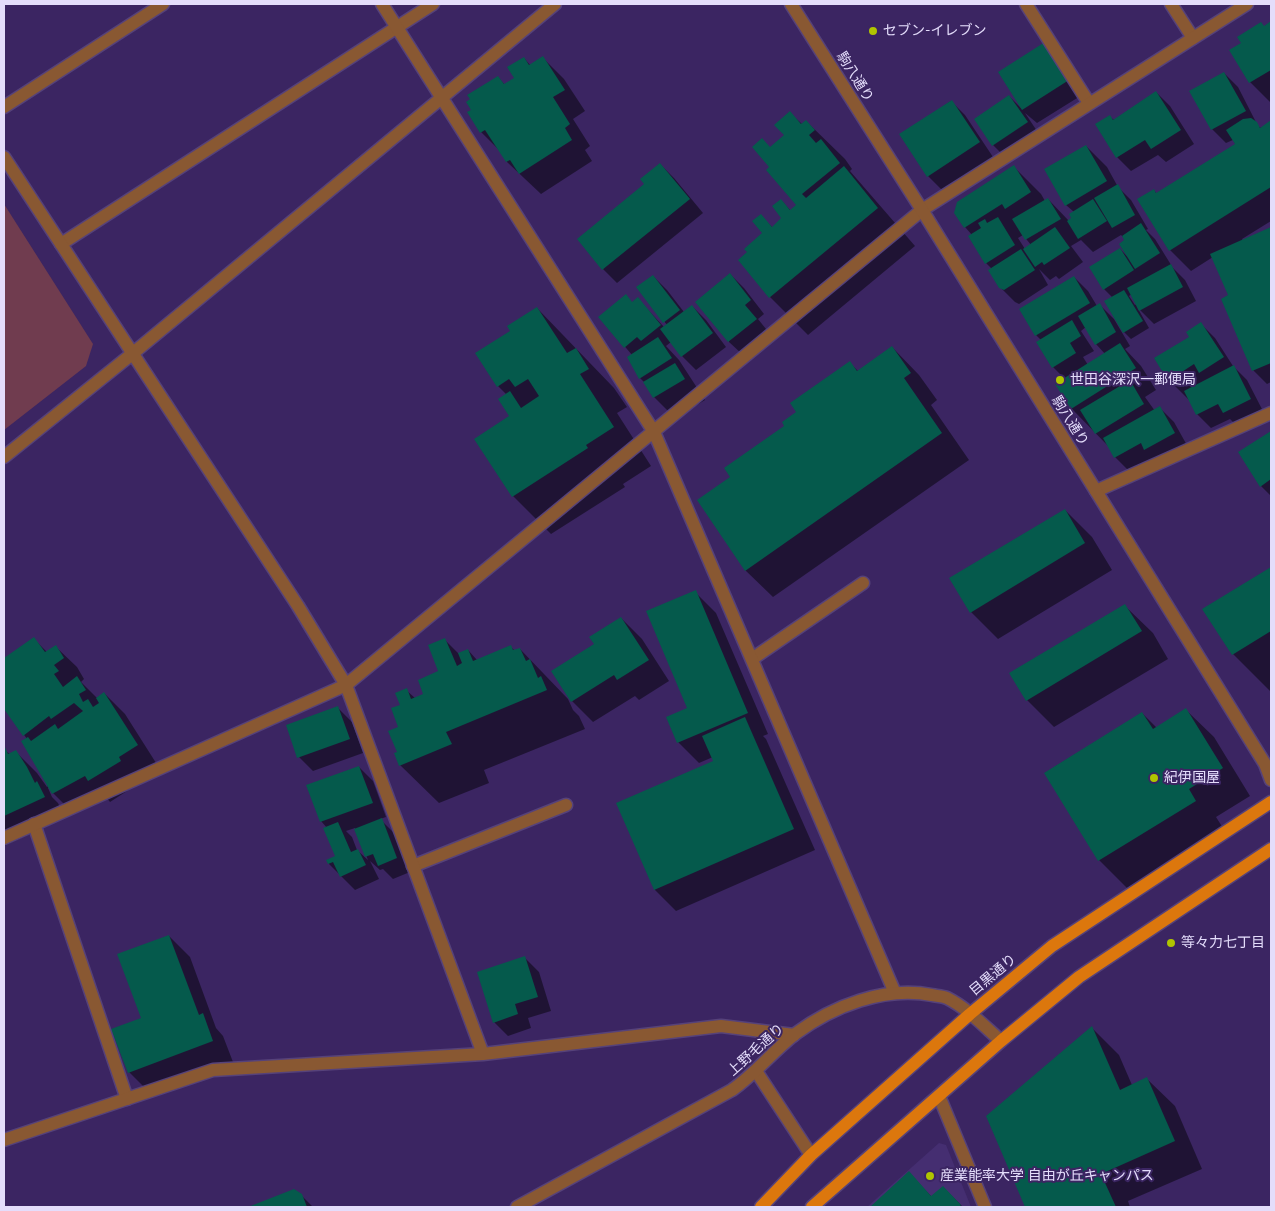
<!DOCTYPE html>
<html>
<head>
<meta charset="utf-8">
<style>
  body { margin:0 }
  #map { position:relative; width:1275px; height:1211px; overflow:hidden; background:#3b2562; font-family:Quicksand,sans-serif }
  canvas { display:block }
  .frame { position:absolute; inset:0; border:5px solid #e4ddfb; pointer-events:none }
</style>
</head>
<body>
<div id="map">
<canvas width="1275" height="1211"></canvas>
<div class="frame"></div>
</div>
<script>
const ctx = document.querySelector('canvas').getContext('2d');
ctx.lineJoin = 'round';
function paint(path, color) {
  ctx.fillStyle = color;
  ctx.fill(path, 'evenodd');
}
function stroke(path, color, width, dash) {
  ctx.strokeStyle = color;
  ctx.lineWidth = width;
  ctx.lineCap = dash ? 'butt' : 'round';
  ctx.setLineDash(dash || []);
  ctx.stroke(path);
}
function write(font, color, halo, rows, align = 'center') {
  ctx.font = font + ' Quicksand,"Noto Sans JP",sans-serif';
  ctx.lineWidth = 4;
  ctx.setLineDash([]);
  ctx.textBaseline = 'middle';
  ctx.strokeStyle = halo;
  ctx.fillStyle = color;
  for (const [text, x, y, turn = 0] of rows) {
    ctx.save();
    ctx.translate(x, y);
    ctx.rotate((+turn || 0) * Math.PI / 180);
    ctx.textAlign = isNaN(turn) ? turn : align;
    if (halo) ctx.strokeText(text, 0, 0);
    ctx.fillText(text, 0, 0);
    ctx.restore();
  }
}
paint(new Path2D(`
  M939,1143L946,1145L971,1207H867Z`), '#452e71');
paint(new Path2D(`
  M4,204L93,344L86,366L4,430Z`), '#703c4f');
paint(new Path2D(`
  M1271,23V103L1250,82L1264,27Z
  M1045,44L1082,95L1037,123L1025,113L1041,137L1007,159L993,145L1009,96L1021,108Z
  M524,58L531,66L543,58L564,79L585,111L573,119L590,146L585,150L592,161L541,194L507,162L501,152L481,132L473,110L498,77L505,85L516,78Z
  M1224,73L1238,87L1258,126L1261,128L1271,122V221L1242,239L1243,241L1271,228V382L1267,384L1253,370L1230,296L1213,257L1191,271L1170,250L1154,190L1157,194L1236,145L1233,140L1226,143L1212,129L1191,92Z
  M1156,92L1170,106L1194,144L1166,162L1158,155L1131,171L1117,157L1109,116L1114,120Z
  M951,101L965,115L993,157L942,190L928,176L901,135Z
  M790,113L802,124L806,121L845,159L852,169L850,171L915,246L808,335L770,297L749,252L763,233L761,216L773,228L783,219L781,200L791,211L798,205L771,168L770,148L785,136Z
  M1086,146L1107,167L1118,187L1131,200L1148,229L1146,230L1155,239L1173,268L1185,280L1196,301L1154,324L1137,307L1149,328L1131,339L1124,332L1113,298L1104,289L1120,249L1127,256L1126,240L1121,235L1093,252L1081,240L1071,246L1083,262L1059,279L1056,276L1050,280L1039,269L1048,285L1019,304L1015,302L1000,287L992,269L986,263L969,237L972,235L965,227L956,212L1014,167L1041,194L1045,201L1048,199L1069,221L1073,218L1074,212L1066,205ZM1023,235L1031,245L1025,249L1018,238ZM1132,294L1137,304L1135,305L1129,296Z
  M660,164L674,178L703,213L617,283L603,269L646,184Z
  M730,274L744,288L764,314L758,319L770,334L743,355L729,342Z
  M653,276L667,290L684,312L692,306L706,320L726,347L696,370L682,356L671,342L666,346L679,360L705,400L675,418L654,397L646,384L640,378L632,355L600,317L633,304L638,299L664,327L667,325L638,288Z
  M1074,277L1088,291L1097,306L1100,305L1114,319L1130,346L1125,349L1141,366L1156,390L1145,397L1155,411L1160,408L1174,422L1188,447L1159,463L1154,458L1129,471L1115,457L1110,448L1072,409L1057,384L1065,379L1053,367L1041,340L1036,335ZM1086,327L1096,344L1105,354L1088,365L1083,357L1094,351L1081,331Z
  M537,308L614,388L627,407L617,413L651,466L623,484L625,487L551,534L513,496L511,417L507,395L498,386L512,331Z
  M1201,324L1215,338L1233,366L1247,380L1264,413L1238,427L1230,419L1211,428L1197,414L1190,401L1169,380Z
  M892,347L919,375L937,400L931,405L969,460L773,597L745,570L732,477L850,363L858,371Z
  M1271,433V496L1261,486L1240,452Z
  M1065,510L1092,537L1112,570L998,639L971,612Z
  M1271,568V692L1233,654L1204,610Z
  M695,592L716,613L768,734L763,736L766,739L815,850L676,911L655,890L618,804L715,762L713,757L699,763L678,742L689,709Z
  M1125,606L1153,633L1168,659L1054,727L1027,700Z
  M621,618L642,639L669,681L639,700L635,696L593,722L572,701L595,645Z
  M34,639L47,652L56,647L77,667L84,679L81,682L97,698L104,693L125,714L158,766L141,782L110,802L106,797L74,814L53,793L49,787L48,788L52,797L58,803L65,818L4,846V750L10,754L16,752L37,773L47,787L48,786L27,739L4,707V702L6,701L4,698V659Z
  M445,640L459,654L468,650L477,660L511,647L515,651L520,649L568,699L573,710L579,716L585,729L484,770L489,783L439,803L400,765L398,753L401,705L406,690L415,698L425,694L439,672Z
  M338,708L352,722L363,753L313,771L299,757Z
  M1186,710L1214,737L1250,796L1216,817L1223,828L1127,888L1099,860L1045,773L1142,713L1157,728Z
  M359,767L373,781L386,817L380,819L395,834L410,872L393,879L383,869L380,870L370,861L379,879L355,890L329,864L328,861L337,857L327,828L321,821ZM355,828L368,860L357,850L352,837L346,831Z
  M169,936L190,957L216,1028L223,1036L233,1062L150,1093L129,1072L143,1019Z
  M525,958L539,972L551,1011L528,1018L531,1028L508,1036L494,1022Z
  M1092,1028L1119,1055L1132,1085L1147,1079L1175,1106L1202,1169L1128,1201L1130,1207H1026L987,1117Z
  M909,1173L932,1197L943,1187L963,1207H872Z
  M301,1195L313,1207H252Z`), '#0007');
paint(new Path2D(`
  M1271,21V70L1249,83L1229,50L1241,43L1237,37L1261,22L1264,26Z
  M1045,42L1069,80L1022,110L998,72Z
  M543,56L565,90L553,97L570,124L565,128L572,140L519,174L510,160L506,162L485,130L480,133L467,112L471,110L466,102L470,99L467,95L498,76L504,84L514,78L507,67L524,57L529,65Z
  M1224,72L1246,111L1211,130L1189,91Z
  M1156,91L1181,130L1151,149L1145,140L1116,158L1095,124L1110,115L1113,120Z
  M1009,95L1028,122L992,146L974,119Z
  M952,100L980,142L927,177L899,134Z
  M790,111L801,124L806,120L815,130L809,135L816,143L821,139L840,163L802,194L806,198L844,166L878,208L769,298L738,260L747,252L744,249L762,233L752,221L761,214L772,227L781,218L772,206L781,199L790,210L796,205L766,170L769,167L752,147L762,138L770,147L784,135L774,125Z
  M1251,118L1257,122L1260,128L1271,120V187L1169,251L1137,199L1154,189L1156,193L1235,144L1226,130L1243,119Z
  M1086,145L1107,181L1065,206L1044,169Z
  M660,163L690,199L602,270L577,239L644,184L640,179Z
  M1014,165L1031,192L1005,209L1002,204L964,228L954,213L957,202Z
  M1118,184L1135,215L1112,228L1094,198Z
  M1048,198L1061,219L1025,240L1012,219Z
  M1093,199L1107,221L1078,239L1067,221L1071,218L1069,214Z
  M998,217L1015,245L985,264L968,236L981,228L978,223L985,219L987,223Z
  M1141,223L1160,253L1135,269L1119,244L1124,240L1122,236Z
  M1055,227L1070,248L1044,265L1042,262L1035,267L1023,249Z
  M1271,227V363L1252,371L1221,299L1228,295L1210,254Z
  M1120,248L1134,270L1103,290L1089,267Z
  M1021,249L1035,270L1004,290L999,288L988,270Z
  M1171,264L1183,287L1139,311L1127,288Z
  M730,273L751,300L745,305L757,319L728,342L695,302Z
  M653,275L680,310L663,323L636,287Z
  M1074,276L1090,303L1035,336L1019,309Z
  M1124,290L1143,321L1123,333L1104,301Z
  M626,294L632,302L638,297L661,325L641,341L637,337L624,348L598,317Z
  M1100,303L1116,332L1095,345L1078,316Z
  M692,305L713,333L681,357L660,329Z
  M537,307L567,353L576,348L589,369L580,374L614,427L586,445L588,448L512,497L474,439L509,416L498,399L510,391L521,408L539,396L528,379L515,387L509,379L497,387L475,353L510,331L507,326Z
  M1072,320L1081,336L1070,343L1076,353L1052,368L1036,342Z
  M1201,322L1224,357L1199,373L1194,364L1168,381L1154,358L1189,337L1186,332Z
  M658,337L672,358L639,379L627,357Z
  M1120,343L1136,368L1071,409L1055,384Z
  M892,346L911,373L904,378L942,433L745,571L697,500L730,477L724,468L784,426L782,422L796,412L790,403L850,361L857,371Z
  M675,363L685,379L653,398L643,382Z
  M1234,365L1251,399L1223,413L1218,404L1196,415L1184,391Z
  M1130,380L1144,404L1095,434L1080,410Z
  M1160,406L1175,433L1144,450L1141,443L1114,458L1103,438Z
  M1271,431V479L1260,487L1238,452Z
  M1065,509L1085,543L970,613L949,578Z
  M1271,567V631L1232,655L1202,609Z
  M696,590L748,713L677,743L666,717L687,708L646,611Z
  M1125,604L1142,631L1026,701L1009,673Z
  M621,617L649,660L617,680L614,675L571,702L551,671L594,644L589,637Z
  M34,637L45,652L56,645L64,658L54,665L59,671L54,674L63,687L77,676L86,690L79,694L83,702L88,699L93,707L99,703L96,698L104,692L138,745L119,757L121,761L88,781L85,776L52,794L21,741L28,737L31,741L55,724L58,729L83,711L74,703L51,719L49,716L23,736L4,709V658Z
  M445,638L457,666L462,663L458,653L468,649L473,661L511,645L513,650L520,648L526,661L530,659L538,678L541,676L547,690L446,732L452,744L399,766L394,753L397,752L388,731L398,727L391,708L400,705L395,693L407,688L411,699L423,694L418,680L438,671L428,645Z
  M338,706L350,739L297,758L286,725Z
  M1186,708L1223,768L1189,789L1196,801L1098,861L1044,773L1142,712L1153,729Z
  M745,717L794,829L654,890L616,803L713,761L702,736Z
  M4,745L8,754L16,750L27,767L35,783L37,781L45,797L4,816Z
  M359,766L373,803L320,822L306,785Z
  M382,818L397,858L378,866L373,854L365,857L354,829Z
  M338,822L351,852L358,849L366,865L340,877L333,862L328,864L326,860L335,856L323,828Z
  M169,935L199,1015L203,1013L213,1041L128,1073L111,1029L141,1018L117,954Z
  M525,956L538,997L515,1004L518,1014L493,1023L477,972Z
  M1092,1026L1120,1090L1147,1077L1175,1141L1101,1174L1116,1207H1025L986,1116Z
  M909,1171L931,1196L943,1186L961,1205L959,1207H870Z
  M294,1189L302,1194L307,1207H248Z`), '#055a4c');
const service = new Path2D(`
  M1026,4L1089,103
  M1171,4L1193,38
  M4,107L163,4
  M61,244L433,4
  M752,659L863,583
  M34,824L127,1099
  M413,866L566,805`);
const minor = new Path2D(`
  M382,4L654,432L895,993
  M4,157L298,606L346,685L483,1054
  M4,457L132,354L555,4
  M1096,491L1271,413
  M4,838L346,685L922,210L1247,4
  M756,1071L811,1155
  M939,1096L985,1207
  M4,1140L213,1070L483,1054L721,1026L794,1035`);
const tertiary = new Path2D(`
  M791,4L922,210L1265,764L1271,780
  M517,1207L732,1090C755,1074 773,1051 795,1034C833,1006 884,986 932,995C936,996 942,996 947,998C967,1008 984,1026 1001,1041`);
const primary = new Path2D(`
  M761,1207L811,1155L970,1014L1052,946L1271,802
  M812,1207L1001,1041L1079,977L1271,849`);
stroke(service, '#56427a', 15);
stroke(minor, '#56427a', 15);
stroke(tertiary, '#56427a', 15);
stroke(primary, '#56427a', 15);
stroke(service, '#895832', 12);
stroke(minor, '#895832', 12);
stroke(tertiary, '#895832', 12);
stroke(primary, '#dc770d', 12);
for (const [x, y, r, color] of [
  [873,31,5,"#b0c500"],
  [1060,380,5,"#b0c500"],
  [1154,778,5,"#b0c500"],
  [1171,943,5,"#b0c500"],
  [930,1176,5,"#b0c500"]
]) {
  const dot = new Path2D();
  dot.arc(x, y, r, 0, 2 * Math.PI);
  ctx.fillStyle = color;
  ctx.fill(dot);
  stroke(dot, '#3b2562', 2);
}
write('14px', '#e4ddfb', '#3b2562', [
  ["セブン-イレブン",883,31],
  ["世田谷深沢一郵便局",1070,380],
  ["紀伊国屋",1164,778],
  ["等々力七丁目",1181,943],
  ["産業能率大学 自由が丘キャンパス",940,1176]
], 'left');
write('14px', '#e4ddfb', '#3b2562', [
  ["駒八通り",855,77,58],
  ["駒八通り",1070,421,58],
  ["目黒通り",993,975,-40],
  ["上野毛通り",756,1050,-42]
]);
</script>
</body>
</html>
